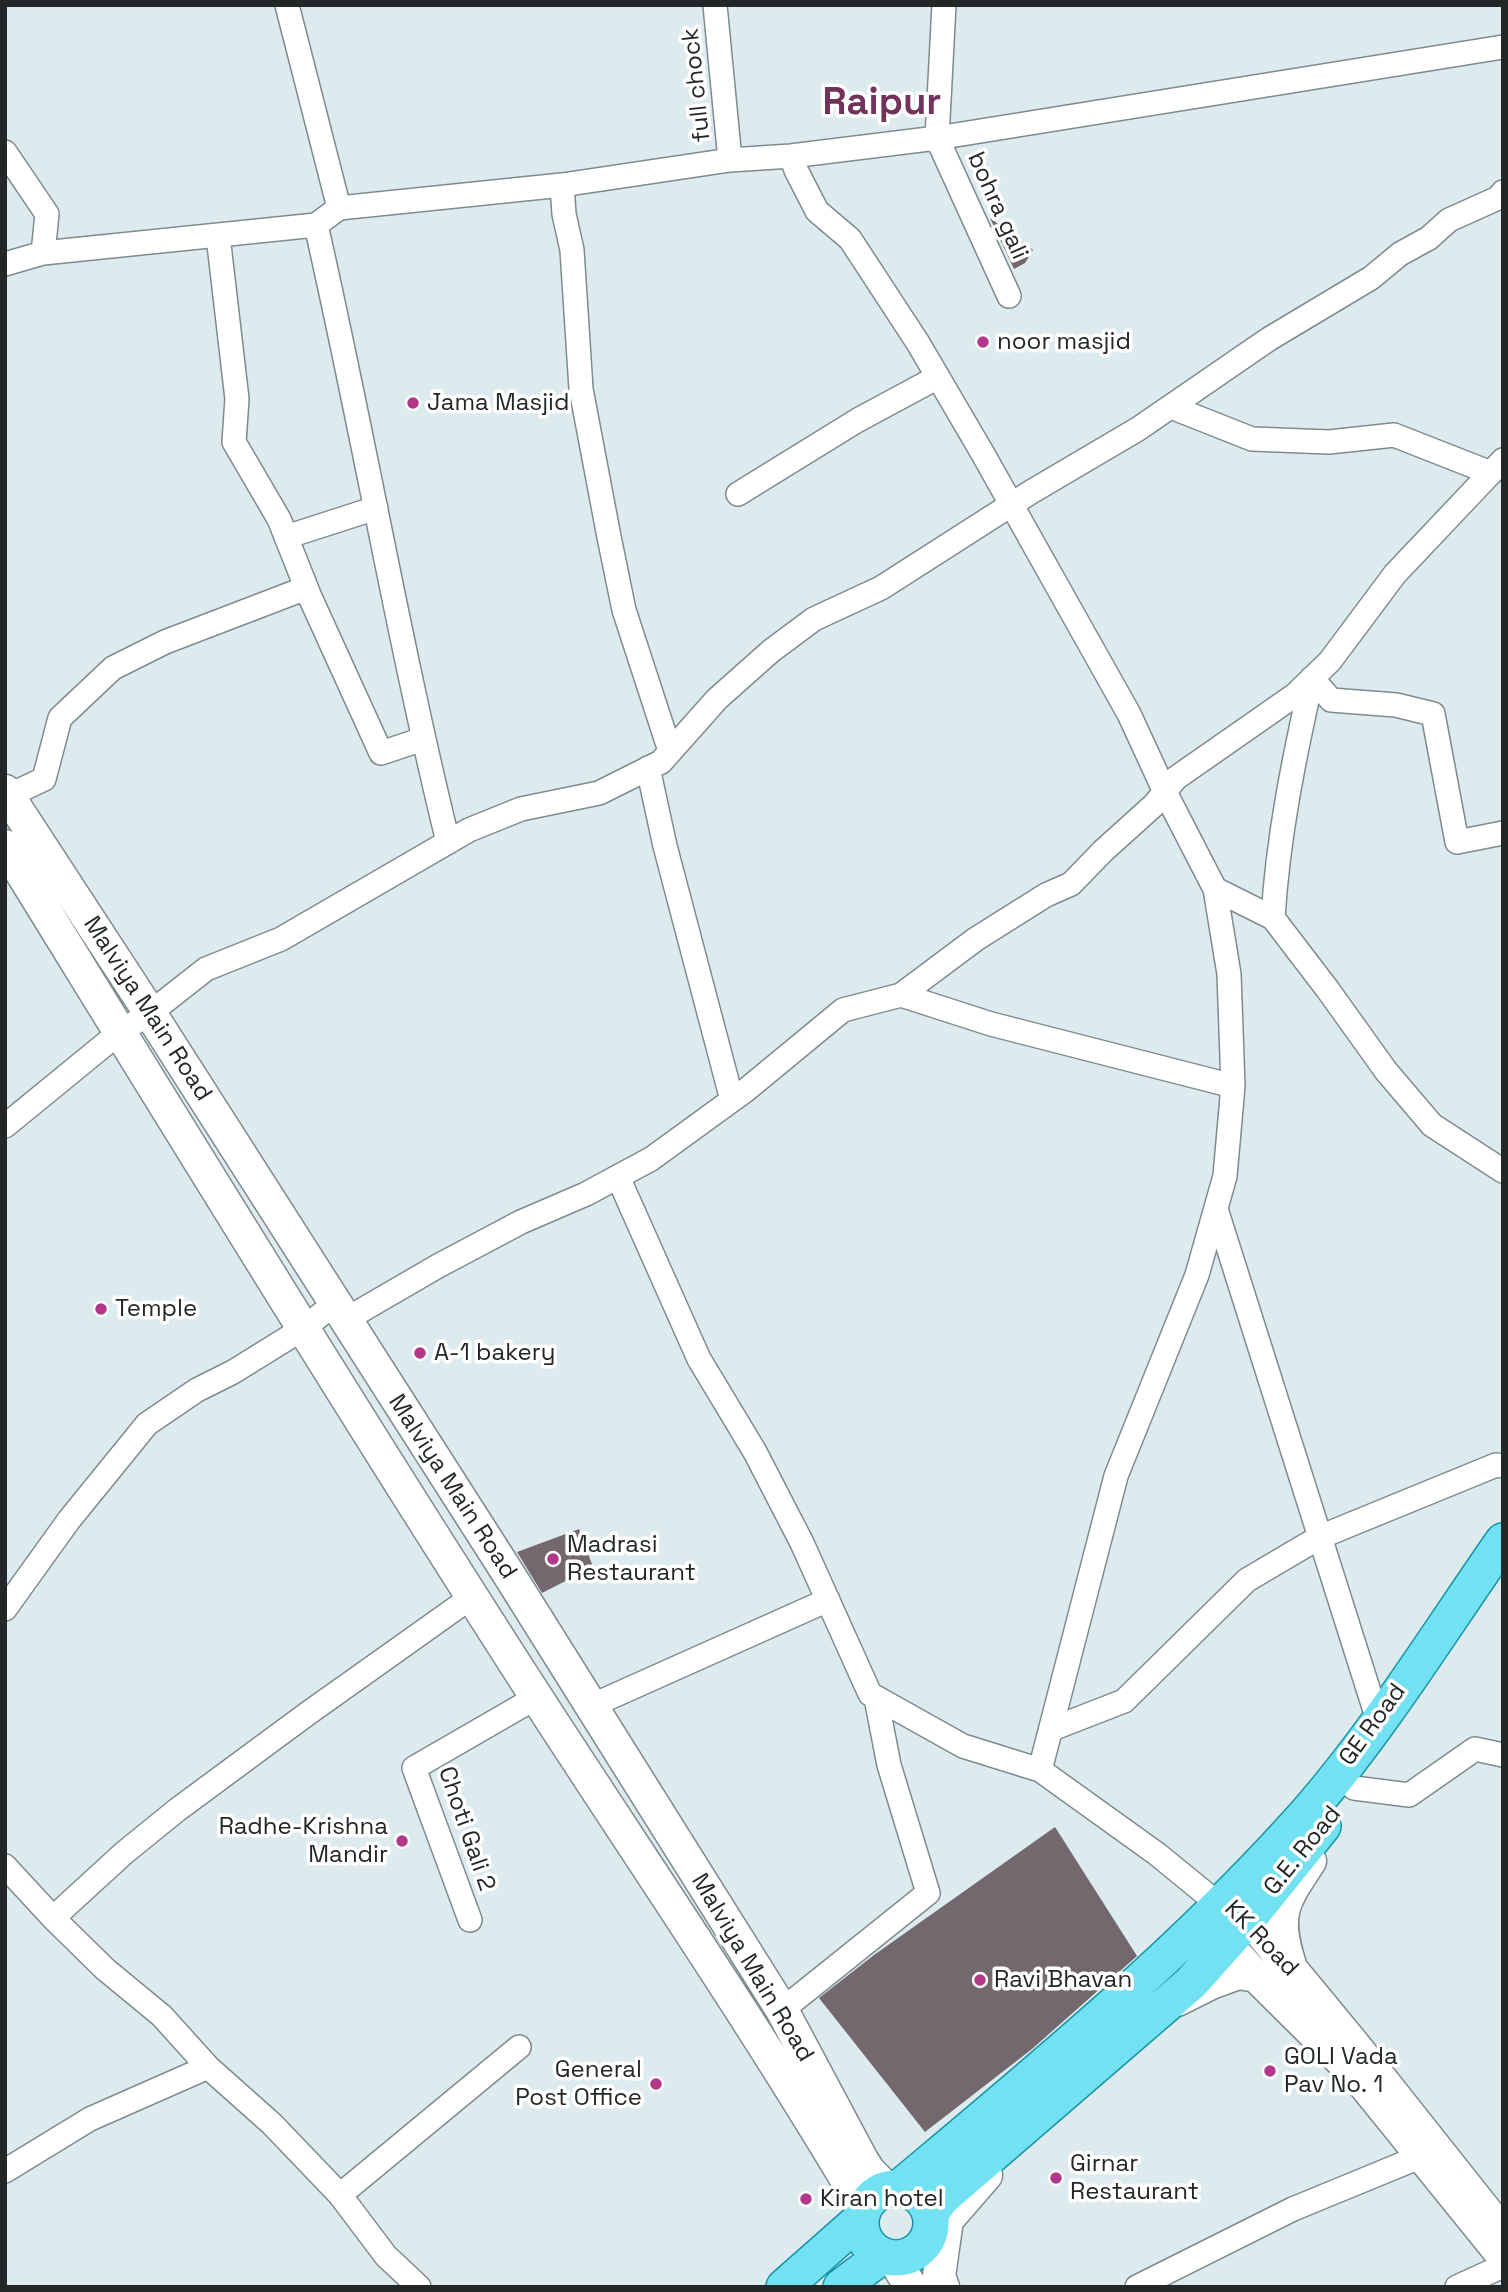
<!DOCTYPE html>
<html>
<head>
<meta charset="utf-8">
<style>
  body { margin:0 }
  #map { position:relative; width:1508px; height:2292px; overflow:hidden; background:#ddebee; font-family:"Space Grotesk",sans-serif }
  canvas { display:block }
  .frame { position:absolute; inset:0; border:7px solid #222728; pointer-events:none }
</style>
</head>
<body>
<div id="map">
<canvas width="1508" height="2292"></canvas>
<div class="frame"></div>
</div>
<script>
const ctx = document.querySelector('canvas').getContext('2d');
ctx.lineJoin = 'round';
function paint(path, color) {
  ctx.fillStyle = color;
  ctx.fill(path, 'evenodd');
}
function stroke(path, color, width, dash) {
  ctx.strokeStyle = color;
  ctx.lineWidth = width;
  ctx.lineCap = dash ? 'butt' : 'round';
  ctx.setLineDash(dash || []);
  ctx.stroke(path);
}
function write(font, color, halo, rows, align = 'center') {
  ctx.font = font + ' "Space Grotesk",sans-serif';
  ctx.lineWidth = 7;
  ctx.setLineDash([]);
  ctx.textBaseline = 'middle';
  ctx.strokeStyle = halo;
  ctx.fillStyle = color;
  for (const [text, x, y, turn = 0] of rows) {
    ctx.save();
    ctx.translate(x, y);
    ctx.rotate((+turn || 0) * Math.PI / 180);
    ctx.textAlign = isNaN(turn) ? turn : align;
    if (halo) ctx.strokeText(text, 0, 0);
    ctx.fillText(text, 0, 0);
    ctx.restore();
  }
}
paint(new Path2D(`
  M990,218L1033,250L1025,263L1014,269Z
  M579,1529L593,1567L542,1593L517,1552Z
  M1055,1827L1137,1956L1032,2049L925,2132L819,1998L874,1955Z`), '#72686d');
const street = new Path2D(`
  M287,5L339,208
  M715,5L730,160
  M944,5L937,138L1009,296
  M5,152L47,214L43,253
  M791,156L796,170L817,211L850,239L918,343L983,454L1129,714L1165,792L1215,889L1229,974L1233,1086L1225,1176L1197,1275L1116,1476L1040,1770
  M562,185L564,214L572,250L581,389L609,537L624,610L670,751
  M316,225C363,431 398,638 448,842
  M218,236L237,399L234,442L279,519L310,597L381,753L423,739
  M5,264L43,253L316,225L339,208L562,185L730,160L791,156L937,138L1503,47
  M1171,407L1252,439L1329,442L1394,435L1491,473
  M738,494L858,420L938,377
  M286,537L376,508
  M1312,678C1294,758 1278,836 1273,918L1328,990L1386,1071L1432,1125L1503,1171
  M1312,678L1331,700L1396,705L1433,714L1457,842L1503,833
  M648,768L665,846L732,1100
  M8,796L44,779L60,718L113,668L165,642L306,588
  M1215,889L1273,918
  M901,995L991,1024L1233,1086
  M5,1126L120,1032L150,1013L206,969L281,939L469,830L521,809L599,793L661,762L717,699L771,651L814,619L881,588L1031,492L1138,429L1269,339L1371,278L1400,254L1429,238L1449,220L1498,198L1503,192
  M618,1177L699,1359L755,1452L802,1543L870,1694L963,1746L1040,1770L1157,1854L1206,1894
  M1216,1209L1378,1720
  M345,1320L438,1266L521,1222L586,1194L651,1159L746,1090L843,1010L901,995L976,939L1046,895L1071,884L1103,851L1154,805L1176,778L1295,695L1330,661L1395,574L1503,460
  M5,1609L69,1520L147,1424L197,1390L233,1372L304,1328L334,1304
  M591,1706L828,1600
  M1052,1729L1124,1701L1247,1580L1320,1537L1496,1465L1503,1466
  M1336,1775L1354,1788L1409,1795L1475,1749L1503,1755
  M5,1866L53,1918L105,1969L162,2016L208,2067L272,2124L340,2195L386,2256L419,2287
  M53,1918L124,1853L177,1810L307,1714L473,1596
  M470,1920L414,1768L537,1697
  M782,2010L928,1893L889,1765L876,1698
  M5,2171L90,2119L208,2067
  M340,2195L519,2047
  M1137,2287L1293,2209L1434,2151
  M1457,2287L1503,2266`);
const secondary = new Path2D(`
  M5,791L150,1013L506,1570L782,2010L862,2160L869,2171L888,2190
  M5,846C181,1131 356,1417 537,1698C647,1868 761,2034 864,2209
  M1231,1902L1249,1918L1353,2044L1503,2233
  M1209,1924L1248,1968L1359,2078L1503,2256
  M1290,1965C1274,1915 1282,1903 1310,1861
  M1177,2000L1211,1983L1238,1973L1257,1976
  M893,2258L911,2287
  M943,2287L939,2276L947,2220L986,2175`);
const primary = new Path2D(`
  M861 2223a35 35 0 1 1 70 0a35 35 0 1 1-70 0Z
  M898,2189C1036,2073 1176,1958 1297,1824C1373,1740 1438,1634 1503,1541
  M930,2215L942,2198L1191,1983L1249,1918L1323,1826
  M784,2287L861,2219
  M841,2287L882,2256`);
stroke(street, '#7f8b8e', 26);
stroke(secondary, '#7f8b8e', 35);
stroke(primary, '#1994a7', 38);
stroke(street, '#fff', 23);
stroke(secondary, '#fff', 32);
stroke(primary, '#72e2f3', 35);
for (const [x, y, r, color] of [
  [983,342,7,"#b43889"],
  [413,403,7,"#b43889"],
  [101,1309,7,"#b43889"],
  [420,1353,7,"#b43889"],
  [553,1559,7,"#b43889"],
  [402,1841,7,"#b43889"],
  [980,1980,7,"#b43889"],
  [1270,2071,7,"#b43889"],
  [656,2084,7,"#b43889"],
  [1056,2178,7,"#b43889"],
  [806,2199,7,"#b43889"]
]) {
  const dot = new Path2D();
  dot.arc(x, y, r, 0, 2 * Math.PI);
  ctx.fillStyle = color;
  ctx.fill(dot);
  stroke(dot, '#fff', 2.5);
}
write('24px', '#222728', '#fff', [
  ["full chock",697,85,-96],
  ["bohra gali",997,206,66],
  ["Malviya Main Road",147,1009,57],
  ["Malviya Main Road",452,1487,57],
  ["GE Road",1373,1725,-54],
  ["Choti Gali 2",466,1829,71],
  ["G.E. Road",1303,1851,-51],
  ["KK Road",1261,1939,46],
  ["Malviya Main Road",752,1968,59]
]);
write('24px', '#222728', '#fff', [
  ["noor masjid",997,342],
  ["Jama Masjid",427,403],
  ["Temple",115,1309],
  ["A-1 bakery",434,1353],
  ["Madrasi",567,1545],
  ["Restaurant",567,1573],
  ["Radhe-Krishna",388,1827,"right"],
  ["Mandir",388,1855,"right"],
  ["Ravi Bhavan",994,1980],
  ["GOLI Vada",1284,2057],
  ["Pav No. 1",1284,2085],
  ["General",642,2070,"right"],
  ["Post Office",642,2098,"right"],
  ["Girnar",1070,2164],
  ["Restaurant",1070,2192],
  ["Kiran hotel",820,2199]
], 'left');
write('bold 38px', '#713359', '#fff', [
  ["Raipur",882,104]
]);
</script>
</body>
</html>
